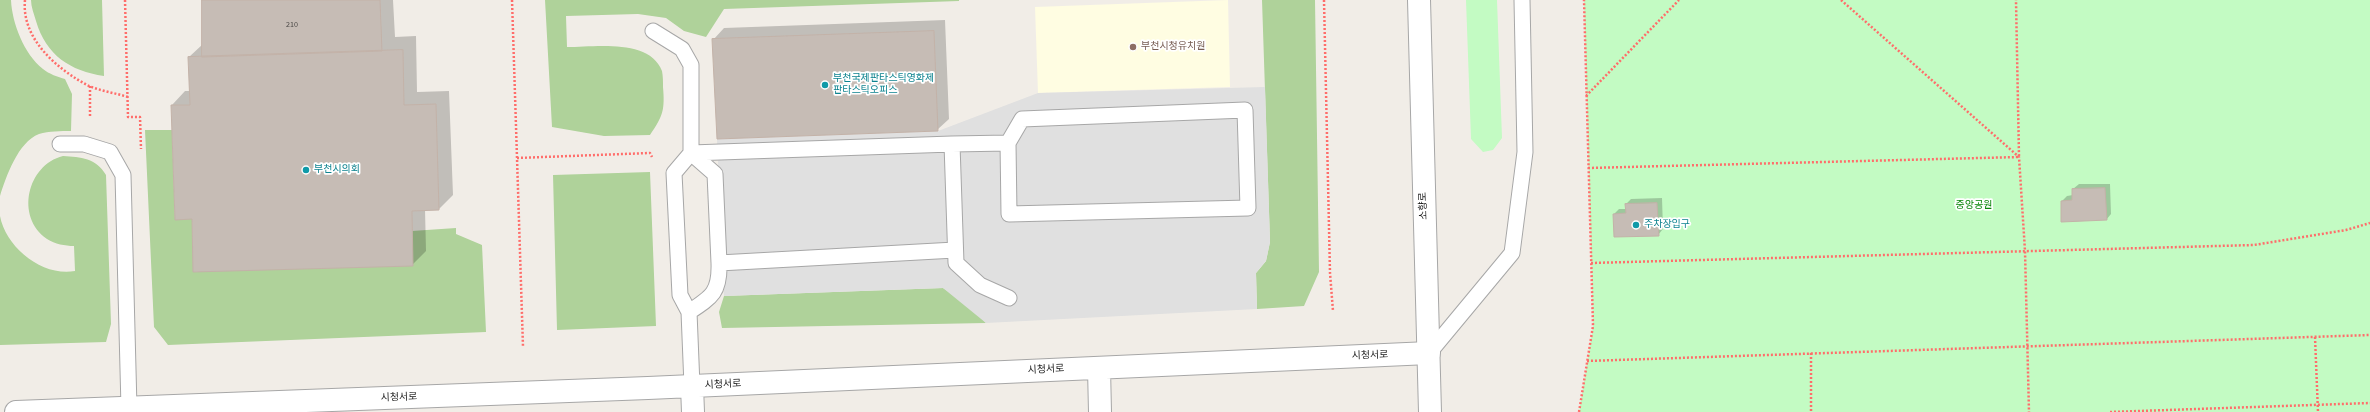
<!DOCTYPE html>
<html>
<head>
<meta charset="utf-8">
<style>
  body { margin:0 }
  canvas { display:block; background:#f1ede7 }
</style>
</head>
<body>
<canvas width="2370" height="412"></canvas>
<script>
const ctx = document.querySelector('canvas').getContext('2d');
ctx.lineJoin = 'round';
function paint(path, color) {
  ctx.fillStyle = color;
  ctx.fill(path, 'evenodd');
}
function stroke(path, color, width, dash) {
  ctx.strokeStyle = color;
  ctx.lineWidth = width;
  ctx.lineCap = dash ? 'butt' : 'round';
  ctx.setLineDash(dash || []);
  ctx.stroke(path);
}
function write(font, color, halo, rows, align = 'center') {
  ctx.font = font + ' "Source Sans 3","Noto Sans KR",sans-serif';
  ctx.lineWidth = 3.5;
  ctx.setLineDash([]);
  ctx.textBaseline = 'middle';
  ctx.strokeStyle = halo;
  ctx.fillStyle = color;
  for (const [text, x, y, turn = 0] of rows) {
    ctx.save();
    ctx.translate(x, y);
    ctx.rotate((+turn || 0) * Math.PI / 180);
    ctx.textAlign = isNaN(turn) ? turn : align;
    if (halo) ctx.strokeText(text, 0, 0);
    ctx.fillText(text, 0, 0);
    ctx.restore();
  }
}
paint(new Path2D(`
  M1228,0L1230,87L1038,93L1035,7Z`), '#fffde2');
paint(new Path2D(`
  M0,0H11C12,23 24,54 43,69C49,74 58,77 65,79L72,94L71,131C61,131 49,131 39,134C18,142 6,177 0,196Z
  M31,0H102L104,76C70,71 46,55 36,21C34,14 31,7 31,0Z
  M545,0H959V1L724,9L706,37L684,31L666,18L638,14L566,16L567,47C594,47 650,38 662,71C663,76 663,82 663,87C665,110 663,116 650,135L604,136L552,127Z
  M1262,0H1315L1319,272L1304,306L1257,309L1256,273L1266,261L1270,242Z
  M145,130H172L175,219H192L194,272L412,231L456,228V234L482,245L486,332L168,345L154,327Z
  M63,156C81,157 96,158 106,175L111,324L106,342L0,345V216C6,248 43,277 75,271L74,246C65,246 55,244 47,239C15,217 27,165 63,156Z
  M650,172L656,326L557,330L553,175Z
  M943,288L970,305L986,323L722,328L719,312L724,296Z`), '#afd29a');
paint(new Path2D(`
  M1466,0H1497L1502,138L1493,150L1483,152L1471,139Z
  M1584,0H2370V412H1579L1593,326Z`), '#c3fbc3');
paint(new Path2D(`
  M1265,87L1270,242L1266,261L1256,273L1257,309L986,323L943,288L724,296L717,139L938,131L1038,93Z`), '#e0e0e0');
paint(new Path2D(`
  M203,0H393L395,37L416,36L417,92L449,91L453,195L439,209H425L426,251L412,265L193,218L176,219L172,105L185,91H191L189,57L203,44Z
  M945,20L949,119L937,130L713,40L724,28Z
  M2079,184H2110L2111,214L2106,220L2062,201L2067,196L2073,195V189Z
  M1662,198L1663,229L1658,235L1614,214L1619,209H1626V204L1631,199Z`), '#0003');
const building = new Path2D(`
  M202,0H380L382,51L202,57Z
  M934,31L938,131L717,139L712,39Z
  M403,50L404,105L436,104L439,210L412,211L413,266L193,272L192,219L175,220L171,105H190L188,57Z
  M2105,188L2107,220L2061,222V201L2072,200V189Z
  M1657,203L1659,236L1614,237L1613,214L1626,213L1625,204Z`);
paint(building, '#c6bcb5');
stroke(building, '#c3b2a8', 1);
const service = new Path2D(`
  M653,31L682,49L691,65V153L674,173L680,295L689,312L692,386
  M60,144H84L110,152L123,175L129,408
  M952,144L1008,143L1022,119L1245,110L1248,208L1009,214L1008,143
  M691,153L952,144L956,263L980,285L1009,298
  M691,153L715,174L719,263
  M689,312C712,297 720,292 719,263L955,250
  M1429,353L1512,253L1525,152L1522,0`);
const minor = new Path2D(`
  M1099,368L1100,412
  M692,386L693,412
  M16,412L648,388L1429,353`);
const tertiary = new Path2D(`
  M1419,0L1430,412`);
stroke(service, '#a7a7a7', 17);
stroke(minor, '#a7a7a7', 24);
stroke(tertiary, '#a7a7a7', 24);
stroke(new Path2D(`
  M25,0C21,39 58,70 89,86C101,91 115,93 128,97
  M125,0L128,117H140L141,149
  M512,0L523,347
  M1324,0L1330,273L1333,311
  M1841,0L2019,157L2025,251L2029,412
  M90,86V118
  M1586,96L1679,0
  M517,158L650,153L652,157
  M1588,168L2019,157L2016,0
  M1591,263L2254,245L2346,230L2370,223
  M2315,337L2318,412
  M1811,353V412
  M1587,361L2370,335
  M1579,412L1593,326L1584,0
  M2110,412L2370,403`), '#ff6d6a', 2.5, [2, 2]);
stroke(service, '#fff', 15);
stroke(minor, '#fff', 22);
stroke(tertiary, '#fff', 22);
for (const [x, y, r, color] of [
  [1133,47,4,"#8d6e63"],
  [825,85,4,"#0f9aa8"],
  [306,170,4,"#0f9aa8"],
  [1636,225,4,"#0f9aa8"]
]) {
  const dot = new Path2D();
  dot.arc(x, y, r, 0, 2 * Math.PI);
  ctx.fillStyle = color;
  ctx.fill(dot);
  stroke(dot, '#fff', 1.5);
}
write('8px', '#4a4745', null, [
  ["210",292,25]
]);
write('10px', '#785e54', '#fff', [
  ["부천시청유치원",1141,47]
], 'left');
write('10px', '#0d838f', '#fff', [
  ["부천국제판타스틱영화제",833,79],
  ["판타스틱오피스",833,91],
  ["부천시의회",314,170],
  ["주차장입구",1644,225]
], 'left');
write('10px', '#202020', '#fff', [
  ["소향로",1424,206,-92],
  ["시청서로",1370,356,-2],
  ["시청서로",1046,370,-3],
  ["시청서로",723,385,-3],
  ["시청서로",399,398,-2]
]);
write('10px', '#088508', '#fff', [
  ["중앙공원",1974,206]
]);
</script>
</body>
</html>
